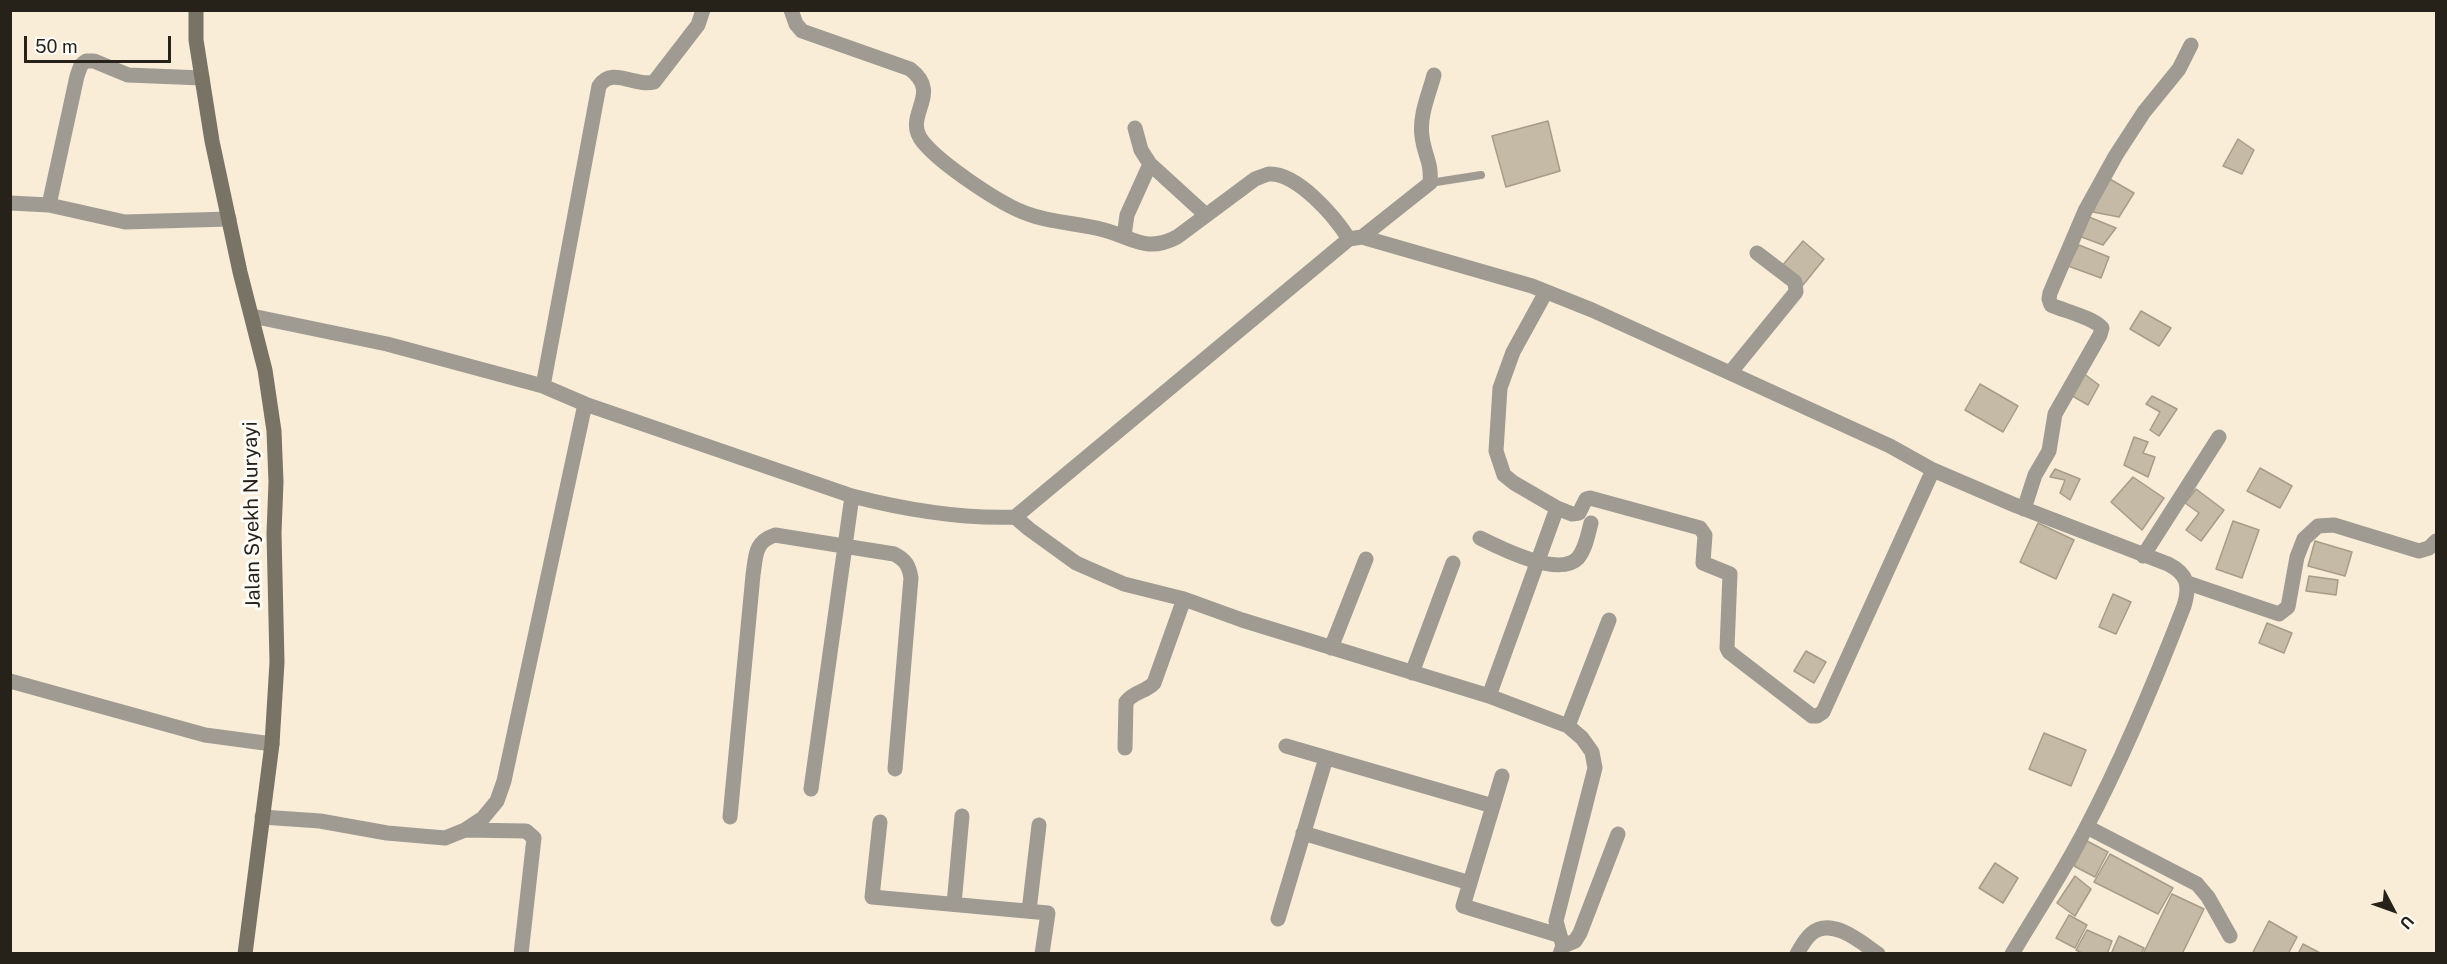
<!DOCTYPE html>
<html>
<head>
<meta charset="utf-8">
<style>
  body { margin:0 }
  #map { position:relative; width:2447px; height:964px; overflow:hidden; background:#f9edd8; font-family:"Public Sans",sans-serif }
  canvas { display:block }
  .frame { position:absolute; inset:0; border:12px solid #26221a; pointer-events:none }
  .north { position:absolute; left:2363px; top:880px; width:60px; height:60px; -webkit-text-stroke:4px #fefcf7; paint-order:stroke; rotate:131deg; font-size:16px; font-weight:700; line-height:24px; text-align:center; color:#26221a }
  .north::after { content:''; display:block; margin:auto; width:21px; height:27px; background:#26221a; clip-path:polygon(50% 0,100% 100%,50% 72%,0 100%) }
  .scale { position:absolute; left:24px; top:36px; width:147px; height:27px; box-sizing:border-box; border:3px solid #26221a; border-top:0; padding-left:8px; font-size:18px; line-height:21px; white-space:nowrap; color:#26221a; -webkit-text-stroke:4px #fefcf7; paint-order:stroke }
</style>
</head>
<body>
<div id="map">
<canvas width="2447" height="964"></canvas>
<div class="frame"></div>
<div class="north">U</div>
<div class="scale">50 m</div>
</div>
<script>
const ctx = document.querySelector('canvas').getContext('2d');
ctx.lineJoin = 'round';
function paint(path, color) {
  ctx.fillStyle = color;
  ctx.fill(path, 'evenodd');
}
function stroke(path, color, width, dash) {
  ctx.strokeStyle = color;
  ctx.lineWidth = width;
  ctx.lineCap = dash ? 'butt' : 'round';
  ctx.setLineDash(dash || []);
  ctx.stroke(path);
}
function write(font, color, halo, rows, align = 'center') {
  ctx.font = font + ' "Public Sans",sans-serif';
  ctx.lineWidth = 6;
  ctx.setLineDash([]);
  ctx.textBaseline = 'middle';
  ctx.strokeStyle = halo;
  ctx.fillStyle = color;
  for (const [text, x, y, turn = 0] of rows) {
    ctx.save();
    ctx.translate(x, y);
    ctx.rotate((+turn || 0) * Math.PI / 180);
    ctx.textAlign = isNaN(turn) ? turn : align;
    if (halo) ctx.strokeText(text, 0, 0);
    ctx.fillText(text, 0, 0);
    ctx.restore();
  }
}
const building = new Path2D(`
  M1548,121L1560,171L1506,187L1492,136Z
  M2238,139L2254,150L2242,174L2223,166Z
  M2108,178L2134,193L2119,217L2093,212Z
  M2089,217L2116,228L2103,245L2079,236Z
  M1803,241L1824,259L1803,285L1781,267Z
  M2079,245L2109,257L2101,278L2068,266Z
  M2141,311L2171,328L2159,346L2130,329Z
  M2083,373L2099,385L2088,405L2069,394Z
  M1980,384L2018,406L2003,432L1965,410Z
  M2152,396L2177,409L2159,436L2150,430L2160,412L2146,404Z
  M2134,437L2148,442L2143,453L2155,457L2148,477L2124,465Z
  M2260,468L2292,486L2280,508L2247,491Z
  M2055,469L2080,479L2070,500L2060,493L2065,480L2050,477Z
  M2133,477L2164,498L2142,530L2111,502Z
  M2196,489L2224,510L2201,541L2186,530L2199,513L2185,503Z
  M2233,521L2259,530L2242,578L2216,569Z
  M2038,523L2074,540L2056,579L2020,562Z
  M2315,541L2352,552L2345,576L2308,566Z
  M2309,576L2338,580L2336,595L2306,591Z
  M2113,594L2131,602L2116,634L2099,627Z
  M2267,623L2292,633L2284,653L2259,643Z
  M1806,651L1826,662L1814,683L1794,671Z
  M2044,733L2086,750L2071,786L2029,769Z
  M2087,841L2108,852L2095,877L2074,866Z
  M2110,854L2173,888L2158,914L2094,882Z
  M1995,863L2018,878L2003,903L1979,888Z
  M2075,876L2091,889L2075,916L2057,903Z
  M2172,894L2204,909L2182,954H2143Z
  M2069,915L2087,925L2075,948L2056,938Z
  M2269,921L2297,937L2288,954H2252Z
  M2087,930L2112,941L2107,954H2084L2076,950Z
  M2119,936L2144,948L2141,954H2111Z
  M2303,944L2322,954H2298Z`);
paint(building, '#c5baa5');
stroke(building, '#a69c88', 1.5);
stroke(new Path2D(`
  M1430,183L1481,175`), '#9f9b92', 8);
stroke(new Path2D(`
  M791,10L796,24L802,31L910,69C944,95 901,115 923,142C941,164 1001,205 1028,214C1052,223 1079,223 1104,230C1134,238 1146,253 1177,237L1255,179C1260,177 1265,175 1269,174C1298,173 1335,217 1349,239
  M1135,128L1141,150L1150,164L1206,215
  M10,203L49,205L125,222L229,219
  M49,205L77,76L81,65L86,61H94L128,75L202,78
  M1124,236L1127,215L1150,164
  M1362,237L1430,183C1432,162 1424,155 1422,136C1419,116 1429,94 1434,75
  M1546,292L1513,352L1500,388L1496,451L1504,475L1514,483L1557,508L1572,514L1579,513L1586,499L1590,498L1700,528L1705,535L1703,563L1730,574L1727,648L1729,652L1812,716H1817L1823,712L1933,470
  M252,316L387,344L543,386L585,404L852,496C906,510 960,519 1015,517L1349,239L1362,237L1532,286L1592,310L1890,446L1933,470L2017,506L2168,564C2188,574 2190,586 2184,606C2155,681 2124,756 2086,828C2064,871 2037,912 2012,954
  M1730,373L1796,292L1795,282L1757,253
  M543,386L599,86C612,66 635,87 654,82L698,25L703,10
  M2024,509L2035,475L2049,451L2055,414L2100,335L2102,328C2094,318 2065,311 2051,305L2049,299L2050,293L2085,211L2116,155L2144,112L2179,69L2191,45
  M1015,517L1029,529L1076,563L1124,584L1184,599L1242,620L1489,696L1568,726L1582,738L1592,752L1595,768L1556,921L1563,946L1560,954
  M1480,538C1500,548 1559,578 1578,558C1586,548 1588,534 1591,523
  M2143,556L2219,437
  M2188,583L2279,614L2288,607L2297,557L2304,539L2318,526L2334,525L2419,551L2429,548L2436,541
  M1331,648L1366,559
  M1412,673L1453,563
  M10,681L205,735L272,744
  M1489,696L1557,508
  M1568,726L1609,620
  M1286,746L1493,806
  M1125,748L1126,702C1134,691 1146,692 1154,683L1184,599
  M1502,776L1463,906L1558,935
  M811,789L852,496
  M262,817L320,821L387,833L445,838L465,830L483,818L497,801L504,781L585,404
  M730,817L753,575C756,556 754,542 775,535L894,554C906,560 909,566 911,578L895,769
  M880,822L872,897L1048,913L1042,954
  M2087,827L2197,884L2208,897L2230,936
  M465,830L526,831L534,838L521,954
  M1303,833L1470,883
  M954,904L962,816
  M1029,911L1039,825
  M1278,919L1326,758
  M1563,946L1575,941L1580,933L1618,834
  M1797,954C1801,947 1805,939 1811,934C1831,916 1861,942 1878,954`), '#9f9b92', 15);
stroke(new Path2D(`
  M196,10V40L212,141L240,272L265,370L274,431L276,482L274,533L277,662L272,744L245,954`), '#797366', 15);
write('20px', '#26221a', '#fefcf7', [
  ["Jalan Syekh Nuryayi",252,515,-91]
]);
</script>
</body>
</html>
